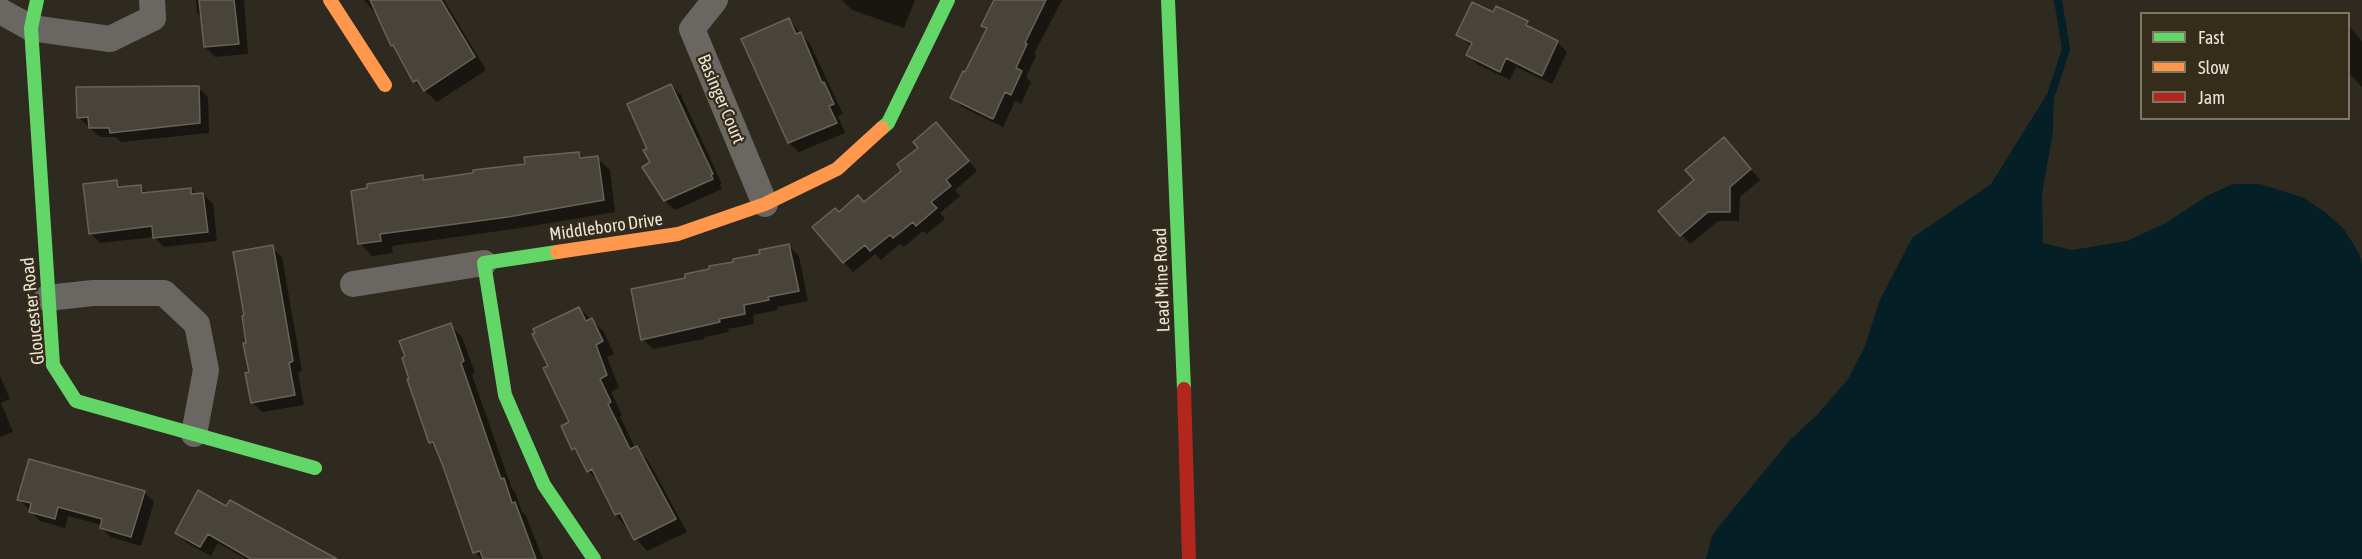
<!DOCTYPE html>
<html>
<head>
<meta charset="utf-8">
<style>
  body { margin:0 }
  #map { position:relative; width:2362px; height:559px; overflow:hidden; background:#2f2a20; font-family:"Asap Condensed",sans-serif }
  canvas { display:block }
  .legend { position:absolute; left:2140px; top:12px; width:210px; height:108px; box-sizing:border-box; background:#352c1a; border:2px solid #7d7666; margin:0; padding:8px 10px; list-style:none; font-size:18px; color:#e9e4d8 }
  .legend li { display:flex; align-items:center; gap:12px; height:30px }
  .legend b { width:30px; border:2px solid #7d7666 }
</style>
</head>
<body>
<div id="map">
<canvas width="2362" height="559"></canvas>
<ul class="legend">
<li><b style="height:8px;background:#63d668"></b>Fast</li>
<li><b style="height:8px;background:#ff974d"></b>Slow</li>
<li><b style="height:8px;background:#b3261e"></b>Jam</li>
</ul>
</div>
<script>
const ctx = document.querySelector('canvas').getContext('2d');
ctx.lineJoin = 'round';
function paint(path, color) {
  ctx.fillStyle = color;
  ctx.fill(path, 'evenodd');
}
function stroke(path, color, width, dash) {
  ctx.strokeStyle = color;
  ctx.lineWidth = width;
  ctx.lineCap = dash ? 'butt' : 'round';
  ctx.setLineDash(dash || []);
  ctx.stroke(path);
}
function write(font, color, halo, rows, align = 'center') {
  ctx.font = font + ' "Asap Condensed",sans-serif';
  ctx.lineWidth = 4.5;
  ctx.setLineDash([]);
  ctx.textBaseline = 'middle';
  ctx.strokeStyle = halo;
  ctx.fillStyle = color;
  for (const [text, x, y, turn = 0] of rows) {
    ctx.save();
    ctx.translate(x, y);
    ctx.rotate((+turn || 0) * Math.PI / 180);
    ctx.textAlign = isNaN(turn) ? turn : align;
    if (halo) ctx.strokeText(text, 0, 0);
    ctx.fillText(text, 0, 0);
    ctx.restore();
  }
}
paint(new Path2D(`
  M2054,83L2053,131L2042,194L2043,243L2072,250L2127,241L2166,223L2207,196L2233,184H2260L2302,197L2325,212L2343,228L2359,253L2362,264V559H1706L1712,536L1721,524L1789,441L1818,414L1848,379L1865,346L1879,302L1912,238L1991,184Z`), '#041f25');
paint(new Path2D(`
  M196,0H244L248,54L215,57L205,47L203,18L197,13Z
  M364,0H444L486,70L437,102L414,81L392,45L381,20Z
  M842,0H915L904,28L852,10Z
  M993,0H1062L1034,54L1036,56L1026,77L1031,82L1021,104L1015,101L1003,127L962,107L952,98L966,74L988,30L983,25L994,3Z
  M1493,14L1527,23L1536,32L1557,42L1567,52L1552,84L1516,67L1510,80L1478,65L1468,55L1472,47L1458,35Z
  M789,20L810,44L843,114L838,116L845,133L799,152L789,143L743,40Z
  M2349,26L2362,41V87L2348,72Z
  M671,85L681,95L722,184H720L722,189L675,210L665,201L644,167L652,163Z
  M198,87L208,97L209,133L121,142L116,137H100L78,117Z
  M946,134L977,171L955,190L960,196L940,213L945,219L927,234L923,231L904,247L900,244L881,260L875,254L853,272L844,262L839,213L864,204Z
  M1734,149L1760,180L1740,197L1739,221H1718L1690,244L1681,234Z
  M579,153L584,159L597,158L610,170L615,212L520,228L392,246L393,253L372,256L360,243L422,177L426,181L527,166Z
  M116,182L123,188L140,186L148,194L191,189L197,195L203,194L213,204L217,241L164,247L154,237L100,243L90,233Z
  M789,246L799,256L808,301L777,307L778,310L753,315L754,324L728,329L729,332L704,337V339L653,349L643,339L687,279Z
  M272,247L282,257L302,371L298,372L304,405L262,412L252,402L248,344Z
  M579,308L604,332L614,354L607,357L619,388L611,392L622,415L620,416L635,448L648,460L687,532L647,551L616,515L601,483L588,471L581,456L574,449L563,427L571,422L550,367Z
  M450,325L462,337L475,373L472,375L512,489L515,492L522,512L526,516L543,559H482L475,552L438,450L430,442Z
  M0,376L10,399L1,403L13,432L0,437Z
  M144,492L154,502L141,546L111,537L101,528L102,525L68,516L65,528L40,521L19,499Z
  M199,492L330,559H246L218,543L211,556L187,543L177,533Z`), '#0007');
stroke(new Path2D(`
  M2052,92L2066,49L2058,0`), '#041f25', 8);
const building = new Path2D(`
  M199,0H234L239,44L204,47Z
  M370,0H441L475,57L424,91L417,80L413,82L393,45L391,46Z
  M994,0H1046L1025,43L1027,44L1016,68L1022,71L1011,95L1005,92L993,119L950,98L963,71L965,72L987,28L981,26Z
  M1472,2L1493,12L1496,6L1528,21L1526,25L1558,41L1542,76L1506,58L1500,72L1466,55L1472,43L1456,35Z
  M789,18L796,34L801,32L822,83L824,82L834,104L829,106L837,123L788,143L741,39Z
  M671,84L713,174L711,175L713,179L664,201L642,167L650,162L643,150L647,149L627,104Z
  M199,86L200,123L110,133L109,128H89L88,117L77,118L76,87Z
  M936,122L969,161L946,180L951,186L931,202L937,208L916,226L913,222L893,238L890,235L870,251L865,245L843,263L812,227L835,208L839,212L858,195L864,202L901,171L897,164L918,148L913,142Z
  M1724,137L1751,169L1730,187V212H1708L1680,236L1658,211L1694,180L1685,170Z
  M579,152L580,158L598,156L604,200L508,217L380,234L381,241L358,244L351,191L367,188V184L423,175V180L473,173V170L525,164L524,157Z
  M117,180L118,187L141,185L142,193L191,188V194L203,193L208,232L153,238L152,226L89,234L83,184Z
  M789,244L799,291L768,297L769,300L744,305L745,314L719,319L720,322L641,340L631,289L685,278V274L709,269V266L733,262V259L760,254L759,250Z
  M273,245L293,361L289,363L295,395L251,403L245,373L249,372L243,343H246L242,316L244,315L233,252Z
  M579,307L586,321L592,318L603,341L596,345L607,375L600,379L611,402L608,404L630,449L637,446L676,519L634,540L620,513L615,515L592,469L587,472L575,448L572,450L561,426L569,422L543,368L548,366L532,334L535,333L533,329Z
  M451,323L464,361L461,363L501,479L504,478L512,503L515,502L536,559H483L480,551L473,553L443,466L433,442L429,443L407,379H409L402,358L405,356L399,341Z
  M29,459L145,491L131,537L100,528L102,519L58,507L55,519L29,512L31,503L17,500Z
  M198,490L226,506L230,500L337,559H251L208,534L200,547L175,533Z`);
paint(building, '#49443a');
stroke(building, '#67635a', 1.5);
stroke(new Path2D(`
  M715,0L692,29L765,204
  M0,11L31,28L110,39L153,18L152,0
  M353,284L484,263
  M47,298L93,293H164L197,324L206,370L194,434`), '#6a6661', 26);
stroke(new Path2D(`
  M37,0L31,28L53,365L76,401L315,468
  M1168,0L1184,389
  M882,128L888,123L948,0
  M557,252L484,263L505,395L544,485L594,559`), '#63d668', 14);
stroke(new Path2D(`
  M330,0L385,85
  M557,252L678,234L765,204L837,169L882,128`), '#ff974d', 14);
stroke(new Path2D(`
  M1184,389L1189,559`), '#b3261e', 14);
write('18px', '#e9e4d8', '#352c1a', [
  ["Basinger Court",721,99,67],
  ["Middleboro Drive",606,227,-8],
  ["Lead Mine Road",1162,280,-92],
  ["Gloucester Road",33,311,-96]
]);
</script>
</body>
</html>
